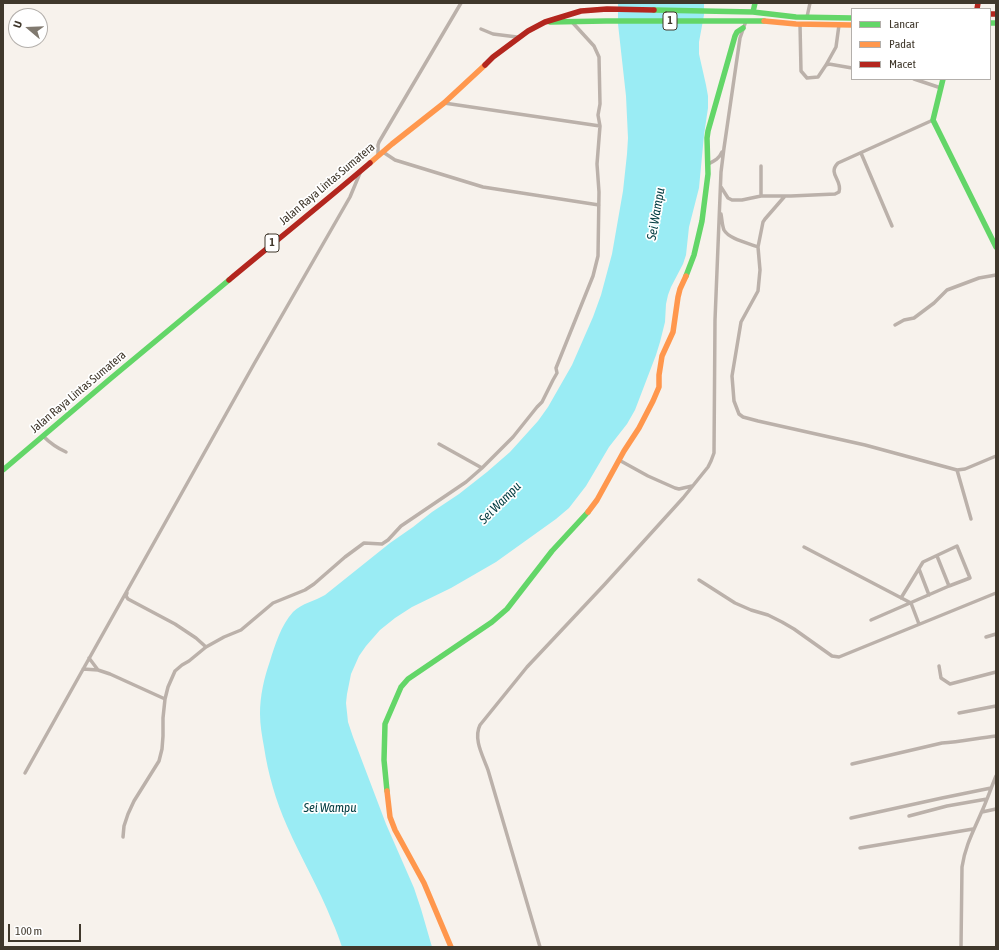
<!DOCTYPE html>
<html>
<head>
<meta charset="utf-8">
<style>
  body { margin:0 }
  #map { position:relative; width:999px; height:950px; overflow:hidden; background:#f7f2ec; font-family:"Asap Condensed",sans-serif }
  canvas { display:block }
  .frame { position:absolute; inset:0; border:4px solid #40382c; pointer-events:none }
  .legend { position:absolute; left:851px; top:8px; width:140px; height:72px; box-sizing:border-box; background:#fff; border:1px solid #b3afab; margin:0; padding:5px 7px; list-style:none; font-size:12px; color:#40382c }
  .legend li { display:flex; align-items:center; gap:8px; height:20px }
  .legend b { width:20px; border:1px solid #b3afab }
  .north { position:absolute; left:8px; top:8px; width:40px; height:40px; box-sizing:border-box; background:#fff; border:1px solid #b3afab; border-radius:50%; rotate:289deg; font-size:11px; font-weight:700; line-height:16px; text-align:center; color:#40382c }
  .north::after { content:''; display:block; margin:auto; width:14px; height:18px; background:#80796f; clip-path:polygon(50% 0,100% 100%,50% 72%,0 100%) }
  .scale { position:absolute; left:8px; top:924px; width:73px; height:18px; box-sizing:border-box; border:2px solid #40382c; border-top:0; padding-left:5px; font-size:12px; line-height:14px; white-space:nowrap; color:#40382c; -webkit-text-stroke:3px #fff; paint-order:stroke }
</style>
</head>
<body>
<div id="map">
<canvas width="999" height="950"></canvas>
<div class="frame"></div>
<ul class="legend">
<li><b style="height:5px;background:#63d668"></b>Lancar</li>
<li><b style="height:5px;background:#ff974d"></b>Padat</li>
<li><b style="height:5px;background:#b3261e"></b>Macet</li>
</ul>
<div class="north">U</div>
<div class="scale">100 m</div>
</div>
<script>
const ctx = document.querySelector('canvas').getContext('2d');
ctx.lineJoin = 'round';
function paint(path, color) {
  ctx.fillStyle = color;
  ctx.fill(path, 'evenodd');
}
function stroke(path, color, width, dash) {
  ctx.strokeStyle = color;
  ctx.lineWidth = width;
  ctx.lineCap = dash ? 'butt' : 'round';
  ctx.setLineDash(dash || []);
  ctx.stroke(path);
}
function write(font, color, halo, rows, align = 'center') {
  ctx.font = font + ' "Asap Condensed",sans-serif';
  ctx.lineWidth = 3.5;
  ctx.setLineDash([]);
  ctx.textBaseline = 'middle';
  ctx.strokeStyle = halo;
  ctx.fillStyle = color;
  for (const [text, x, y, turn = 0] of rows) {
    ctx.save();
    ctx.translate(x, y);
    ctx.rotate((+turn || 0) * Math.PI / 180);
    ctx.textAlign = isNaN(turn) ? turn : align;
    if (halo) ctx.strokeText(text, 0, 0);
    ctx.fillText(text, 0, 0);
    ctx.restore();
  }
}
paint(new Path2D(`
  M618,3H704V15L699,42V54L706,85L708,96V108L704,135L699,188L689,227L686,255L683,264L671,287L668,295L666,304L665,322L660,342L656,355L635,410L627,424L609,447L586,486L569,508L556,519L496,562L451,588L412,607L395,618L380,630L366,646L359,656L351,674L347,694L346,703L348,722L353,737L386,824L414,888L421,909L432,947H342C339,938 336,930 332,921C319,888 301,858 287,826C276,801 268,774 264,747C262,736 260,725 260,714C260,696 264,678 270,661C275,645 281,625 293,612C302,603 315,601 325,595L390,543L413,527L432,512L459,494L487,472L510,452L538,421L548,407L572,365L593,317L601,295L612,254L623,191L627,154L628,138L626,96L618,24Z`), '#9aecf4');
stroke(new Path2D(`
  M807,17L810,3
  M800,24L801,71L807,78L818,77L826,65L829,64L852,68
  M481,29L493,34L517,37
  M826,65L836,47L839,25
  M914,79L941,88
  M444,103L600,126
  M933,120L838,163C827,174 843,180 839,192L835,194L791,196H785L765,219L763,222L758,247L760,270L758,291L741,322L732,376L734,401L739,414L743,417L758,421L865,445L957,470L965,469L996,456
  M383,152L395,160L483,187L599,205
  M861,153L892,226
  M378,156V145L379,142L461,3
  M708,164C714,161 719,159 722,152
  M761,166V196
  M721,187L728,198L732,200H742L761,196H785
  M721,214C722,219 722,225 724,230C729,239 748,243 758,247
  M895,325L904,320L914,318L934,303L947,290L979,278L996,275
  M43,436C50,443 57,448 66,452
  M439,444L482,468L513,437L537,407L542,402L553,380L557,373L556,368L593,276L598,256L599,192L597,164L600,126L598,115L600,104L599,57L594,46L572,22
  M619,460L648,476L675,488L679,489L692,486
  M957,470L971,519
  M804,547L911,603L919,624
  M919,569L929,595
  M699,580L735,603L751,610L768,615L782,622L794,629L832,656L839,657L996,593
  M127,593L126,596L128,599L175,624L196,638L206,647
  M901,598L923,562L957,546L970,578L949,586L937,556
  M871,620L949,586
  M986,637L996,634
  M89,658L98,670L110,674L165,699
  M939,666L941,678L950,684L996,672
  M83,669L98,670
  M959,713L996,706
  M852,764L942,743C960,742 978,738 996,736
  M25,773L254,364L350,197L360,173
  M982,812L996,809
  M909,816L947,806L987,799
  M851,818L942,798L991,788
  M123,837L124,826L128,814L134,801L159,761L162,749L163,736V718L165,699L168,687L175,671L182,665L189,661L206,647L224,637L241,630L273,603L305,590L314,584L345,557L364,543L382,544L388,540L401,526L466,482L482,468
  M860,848L973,829
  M540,947L488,770C483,756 473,739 480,725L527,667L605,584L683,498L708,467L711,461L714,453L715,320L721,172L724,148L740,38L746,21
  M961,947L962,867C965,846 974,830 982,811C987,800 991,788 996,776`), '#bbb1aa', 3.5);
stroke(new Path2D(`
  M654,10L753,12L796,17L852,18
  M753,12L755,3
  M550,22L606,21H764
  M990,23H996
  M943,79L933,120L996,247
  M686,276L694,255L702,221L708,174L707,138L708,131L735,36L737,32L743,28
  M3,470L110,379L229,280
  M387,791L384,760L385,724L401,687L408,679L492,622L507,609L552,551L588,512`), '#63d668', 5.5);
stroke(new Path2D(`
  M764,21L796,24L852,25
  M370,163L392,144L444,103L485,65
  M588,512L597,500L624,451L639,428L653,401L659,387V375L662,356L673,332L678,297L680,289L686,276
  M387,791L390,817L395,830L424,883L451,947`), '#ff974d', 5.5);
stroke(new Path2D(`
  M977,9L978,3
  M990,14H996
  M485,65L493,57L528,31L545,22L581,11L607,9L654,10
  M229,280C276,241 323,203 370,163`), '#b3261e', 5.5);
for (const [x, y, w] of [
  [670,21,14],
  [272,243,14]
]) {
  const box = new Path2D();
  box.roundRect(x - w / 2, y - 9, w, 18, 3);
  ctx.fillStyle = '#fff';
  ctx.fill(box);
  stroke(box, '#40382c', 1);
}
write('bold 11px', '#40382c', null, [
  ["1",670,21],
  ["1",272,243]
]);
write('12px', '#40382c', '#fff', [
  ["Jalan Raya Lintas Sumatera",327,184,-40],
  ["Jalan Raya Lintas Sumatera",78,392,-40]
]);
write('italic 13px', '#003c41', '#fff', [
  ["Sei Wampu",656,214,-80],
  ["Sei Wampu",500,503,-45],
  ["Sei Wampu",330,808]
]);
</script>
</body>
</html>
